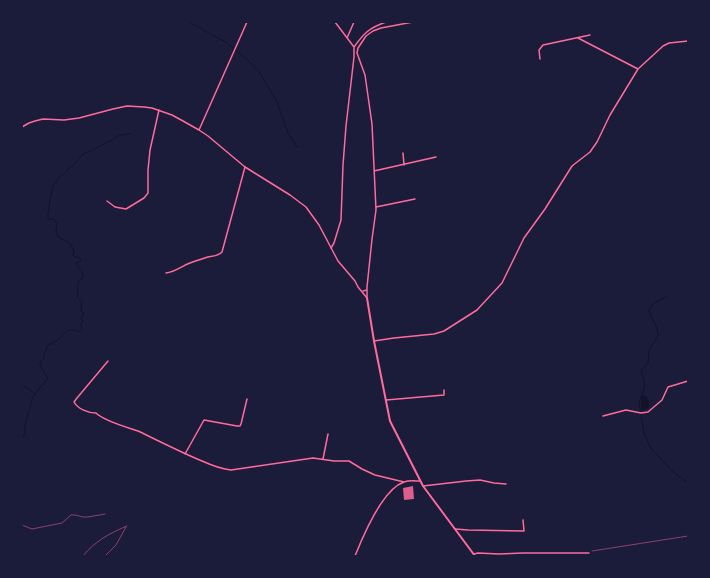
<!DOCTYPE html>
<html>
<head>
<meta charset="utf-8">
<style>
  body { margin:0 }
  #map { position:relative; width:710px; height:578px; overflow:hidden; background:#1b1b3a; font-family:Helvetica,sans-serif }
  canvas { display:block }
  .frame { position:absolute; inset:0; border:23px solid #1b1b3a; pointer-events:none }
</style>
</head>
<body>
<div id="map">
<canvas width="710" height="578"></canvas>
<div class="frame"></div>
</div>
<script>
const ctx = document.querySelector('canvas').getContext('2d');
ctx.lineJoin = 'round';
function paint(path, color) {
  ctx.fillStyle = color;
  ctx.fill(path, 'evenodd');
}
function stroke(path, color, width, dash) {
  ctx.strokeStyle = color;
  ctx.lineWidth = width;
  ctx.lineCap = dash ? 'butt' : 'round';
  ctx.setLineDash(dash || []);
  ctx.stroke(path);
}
paint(new Path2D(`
  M644,395C649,397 650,404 648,408L642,411L641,400L642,396Z`), '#12122b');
stroke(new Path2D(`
  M189,22L227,43L248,60L260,73L277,102L288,133L297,147
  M77,288L78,282L81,280L83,276C83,270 78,268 76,263L79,262L81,260L80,258L73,256L74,251L70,243L58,237L56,231C56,224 59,224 53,219H48V213L51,194L54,184L59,177L64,174L70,167L73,166L76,163L79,158L85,153L93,150L120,135L130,134
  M667,296L653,304L649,310C650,318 658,325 658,334C658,339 653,343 650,348C648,353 649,358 648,364L641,370L645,386L639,402L644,433L650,447L672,471L688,483
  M22,386L27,388L35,394
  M22,439L25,433V426L32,399L35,394L48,378C45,373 40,369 40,362L43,359L47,346C51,343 56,342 60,338C62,337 62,334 64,333C68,329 74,329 79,332L82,329L81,324L83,321L81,319L84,313L81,311L82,302L77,297L78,290`), '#12122b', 1);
paint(new Path2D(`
  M413,486L414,499L404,500L403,488Z`), '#dd5f8e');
stroke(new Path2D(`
  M22,525L32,529L62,523L71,515H75L83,517H88L105,514
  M592,551L688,536
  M83,556C95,541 110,533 127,526
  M105,556L116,545L126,527`), '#ff6b9d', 0.5);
stroke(new Path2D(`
  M335,22L354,47
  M347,38L354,22
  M578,38L638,69
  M354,47C364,33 369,28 386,22
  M540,59L539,50L543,45L590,35
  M403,153L404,165
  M374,171L436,157
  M107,201L115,207L126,209L144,198L148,193V170L150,150L159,110
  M376,207L415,199
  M331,248L334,243L341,220L343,165L346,126L354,57V47
  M166,273C175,272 182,266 190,263C195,261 202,259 208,257C214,256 218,256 222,252L245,167
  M363,291L367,290
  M367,298V287L372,239L376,210L372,124L365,75L357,53L358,48L366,36L373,31L381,28L413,22
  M374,341L394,338L434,334L444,331L477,310L502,283L524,238L545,209L572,166L590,152L597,142L610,115L638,69L663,46L669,43L688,41
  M108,361L77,398L74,402C78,409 88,413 96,413C104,421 126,427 138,431C159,441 180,452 202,461C211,465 220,469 231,470L313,458L334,461H349L362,469L375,475L404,482
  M386,400L444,395V390
  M603,416L626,410L641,413L648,412L662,400L668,387L688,381
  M185,454L204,420L237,426H240L241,424L247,399
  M323,459L328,434
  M423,486L466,481L480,480L494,483L506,484
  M455,529L468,530L524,531L523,520
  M474,554L478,553L499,554L523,553H589
  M355,556C363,536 383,489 404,482C409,480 415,481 420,481`), '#ff6b9d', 1.5);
stroke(new Path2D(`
  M22,127L29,123L35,121L43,119L64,120L79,118L113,109L127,106L144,107L152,108L172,115L183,121L199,130L208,136L245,167L290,195L306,207L319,225L338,261L355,281L358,287L367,298
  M199,130L247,22`), '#ff6b9d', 1.5);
stroke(new Path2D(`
  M367,298L374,341L390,421L423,486L475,556`), '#ff6b9d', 2);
</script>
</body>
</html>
